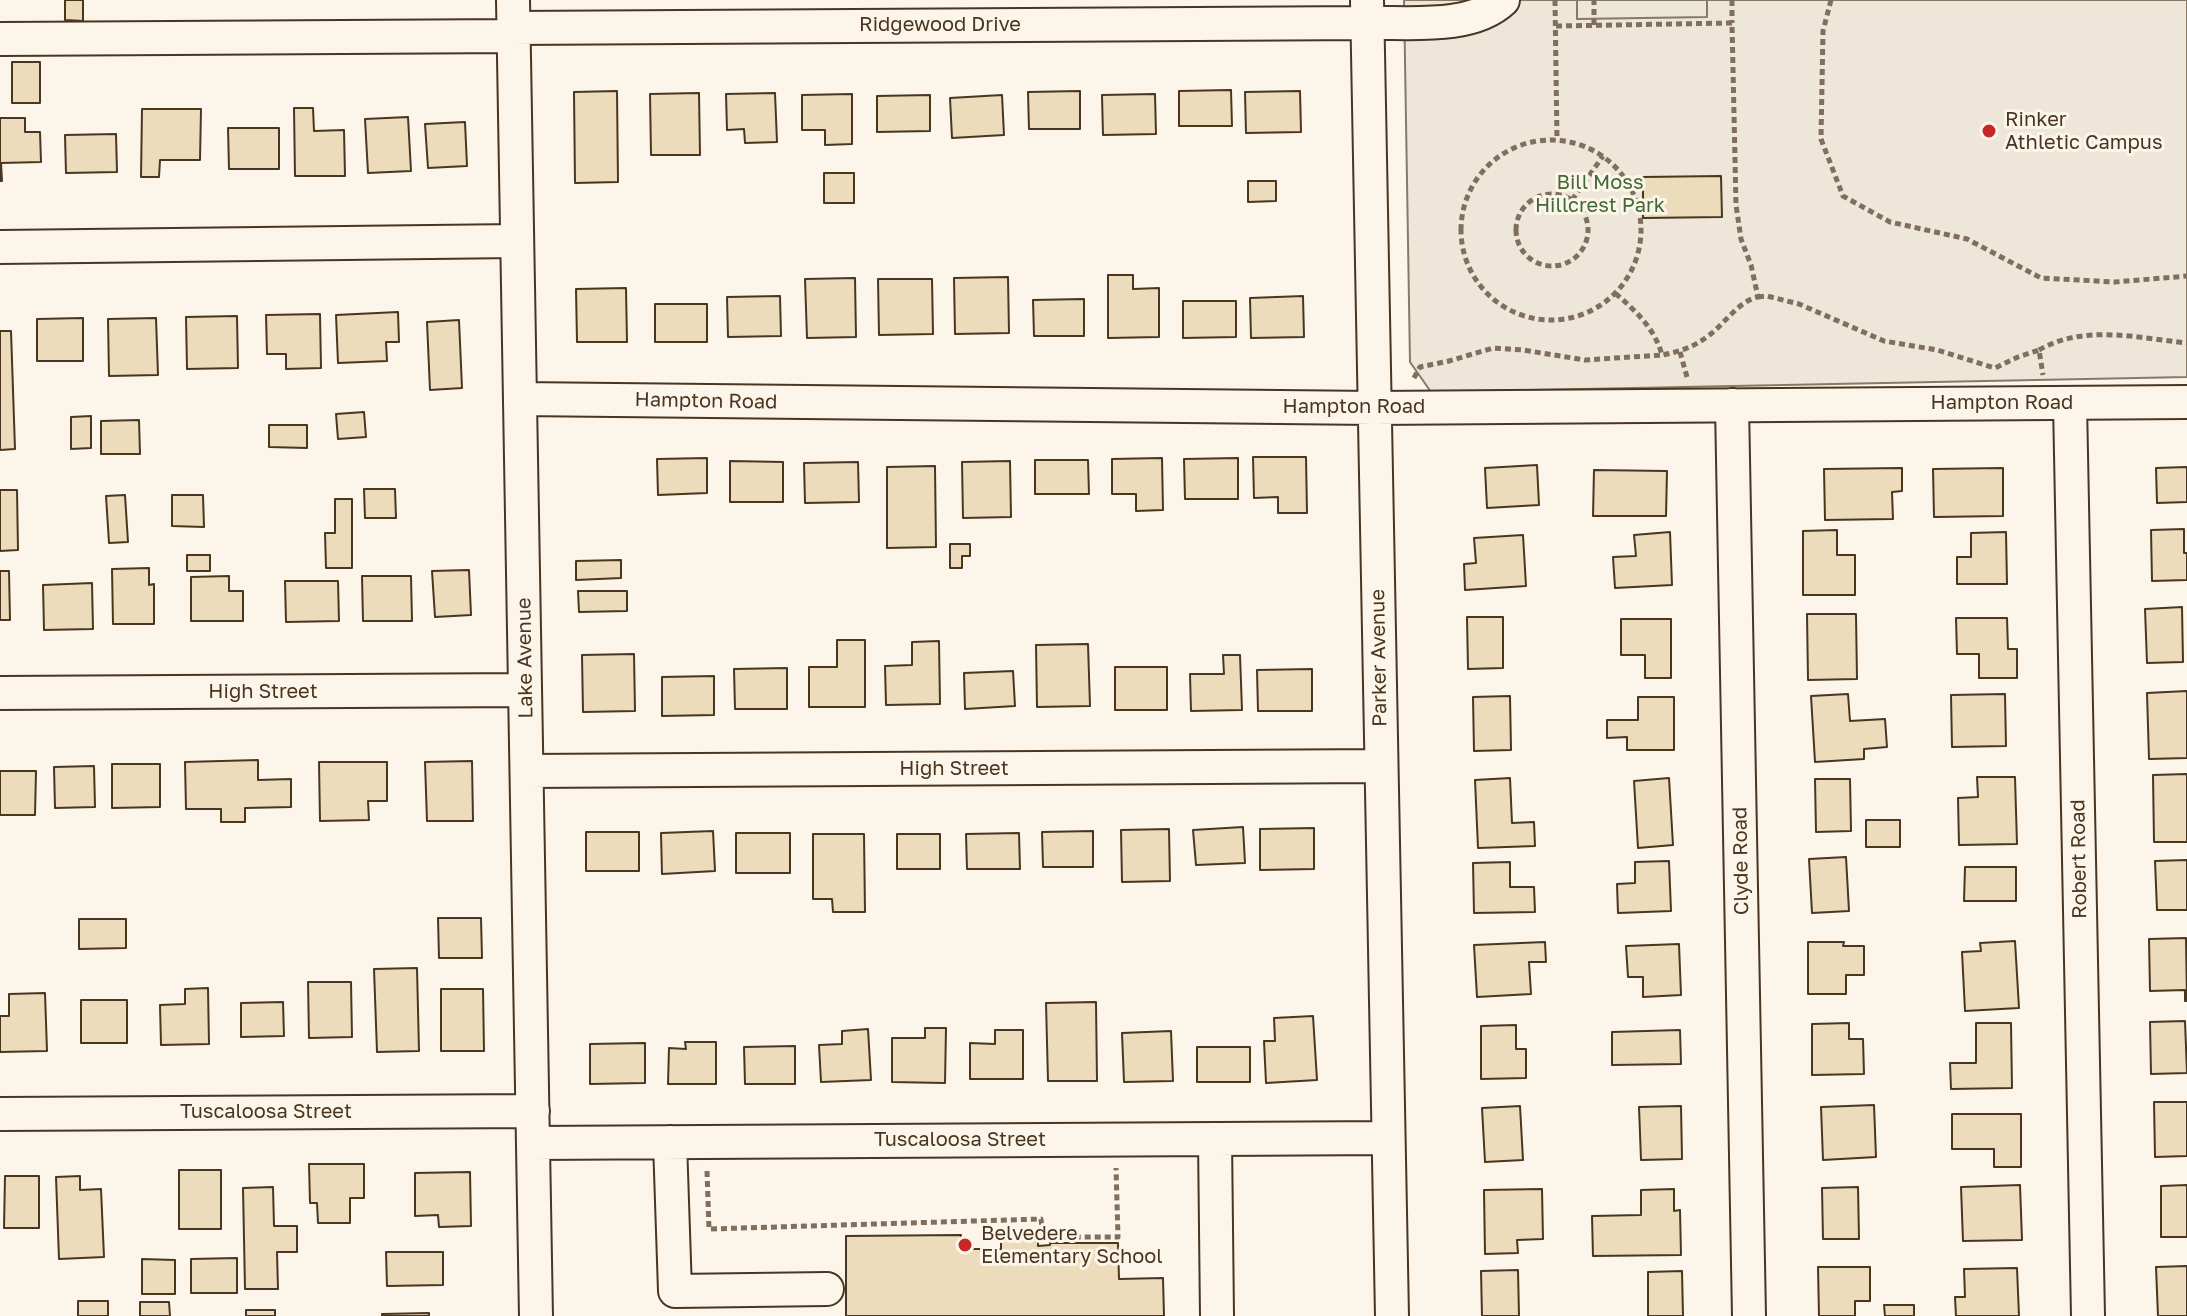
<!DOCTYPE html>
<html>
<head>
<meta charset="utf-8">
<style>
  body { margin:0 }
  canvas { display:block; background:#fbf6e9 }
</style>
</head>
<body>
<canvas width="2187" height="1316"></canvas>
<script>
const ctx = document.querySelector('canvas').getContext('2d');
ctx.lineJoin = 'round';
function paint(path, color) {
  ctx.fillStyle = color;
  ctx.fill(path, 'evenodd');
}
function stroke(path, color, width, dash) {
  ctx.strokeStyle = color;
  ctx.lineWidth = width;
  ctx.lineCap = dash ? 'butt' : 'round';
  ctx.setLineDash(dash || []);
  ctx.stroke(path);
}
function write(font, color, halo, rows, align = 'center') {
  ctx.font = font + ' "Golos Text",sans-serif';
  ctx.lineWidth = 6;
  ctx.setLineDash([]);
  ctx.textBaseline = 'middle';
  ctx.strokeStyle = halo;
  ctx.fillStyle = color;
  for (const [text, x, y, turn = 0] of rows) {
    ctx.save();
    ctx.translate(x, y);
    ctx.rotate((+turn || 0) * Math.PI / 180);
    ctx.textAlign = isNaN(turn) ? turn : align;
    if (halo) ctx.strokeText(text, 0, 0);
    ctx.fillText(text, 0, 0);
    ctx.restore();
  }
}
const green = new Path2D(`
  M1404,0H2187V377L1431,392L1410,362Z`);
paint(green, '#ede6d9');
stroke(green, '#887966', 2);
const parking = new Path2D(`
  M1577,0H1707V17L1577,19Z`);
paint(parking, '#ede7d9');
stroke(parking, '#887966', 2);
const building = new Path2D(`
  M65,0H83V21L65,20Z
  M12,62H40V103H12Z
  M1231,90L1232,126H1179V91Z
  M617,91L618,182L575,183L574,92Z
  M1080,91V129H1029L1028,92Z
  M1300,91L1301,132L1246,133L1245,92Z
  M699,93L700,155H651L650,94Z
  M775,93L777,142L745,143L744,129L727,130L726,94Z
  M852,94V144L825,145V130H802V95Z
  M1155,94L1156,134L1103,135L1102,95Z
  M930,95V131L877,132V96Z
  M1002,95L1004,135L952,138L950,98Z
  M294,108H313L314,131L344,130L345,176H295Z
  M142,109H201L200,160H160L159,177H141Z
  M408,117L411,171L368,173L365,119Z
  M0,118H25V132H40L41,162L1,163L2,181H0Z
  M465,122L467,166L428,168L425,124Z
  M228,128H279V169H229Z
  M116,134L117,172L66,173L65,135Z
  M824,173H854V203H824Z
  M1721,176L1722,217L1643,218V177Z
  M1248,181H1276V201L1248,202Z
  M1108,275H1133V289L1159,288V337L1108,338Z
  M1008,277L1009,333L955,334L954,278Z
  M855,278L856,337L807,338L805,279Z
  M878,279H932L933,334L879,335Z
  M626,288L627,342H577L576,289Z
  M780,296L781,336L728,337L727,297Z
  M1303,296L1304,337L1251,338L1250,298Z
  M1084,299V336H1034L1033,300Z
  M1183,301H1236V337L1183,338Z
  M655,304H707V342H655Z
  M398,312L399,342H386L387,361L338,363L336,315Z
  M320,314L321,368L286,369V354H267L266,315Z
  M237,316L238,368L187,369L186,317Z
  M83,318V361H37V319Z
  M156,318L158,375L109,376L108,319Z
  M459,320L462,388L430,390L427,322Z
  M0,331H11L15,449L0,450Z
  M364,412L366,437L338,439L336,414Z
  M91,416V448L71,449V417Z
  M139,420L140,454H101V421Z
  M269,425H307V448L269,447Z
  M1253,457H1306L1307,513H1278V497L1254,498Z
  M707,458V493L658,495L657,459Z
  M1162,458L1163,510L1136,511V494H1112V459Z
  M1238,458V499H1185L1184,459Z
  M1035,460H1088L1089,494H1035Z
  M730,461L783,462V502H730Z
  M1010,461L1011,517L963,518L962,462Z
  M858,462L859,502L805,503L804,463Z
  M1537,465L1539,505L1487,508L1485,468Z
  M935,466L936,547L887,548V467Z
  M2187,467V502L2157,503L2156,468Z
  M1902,468V491L1892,492L1893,519L1825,520L1824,469Z
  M2003,468V516L1934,517L1933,469Z
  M1594,470L1667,471L1666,516H1593Z
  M364,489H395L396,518H365Z
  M0,490H17L18,550L0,551Z
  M125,495L128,542L109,543L106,496Z
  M172,495H203L204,527L172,526Z
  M335,499H352V568H326L325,533H335Z
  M2184,529V553H2187V580L2152,581L2151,530Z
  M1837,530V555H1855V595H1803V531Z
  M1670,532L1672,585L1615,588L1613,557L1636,556L1634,535Z
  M2006,532L2007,584H1957V557H1971V533Z
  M1523,535L1526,586L1465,590L1464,564L1476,563L1474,538Z
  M950,544H970V556H962V568H950Z
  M187,555H210V571H187Z
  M621,560V578L576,580V561Z
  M149,568V585L154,584V624H113L112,569Z
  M469,570L471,615L435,617L432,571Z
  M0,571H9L10,620H0Z
  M229,576V591H243V621H191V577Z
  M362,576H411L412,621H363Z
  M285,581H338L339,621L286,622Z
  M92,583L93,629L44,630L43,585Z
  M578,591H627V611L579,612Z
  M2182,607L2183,662L2147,663L2145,609Z
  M1807,614H1856L1857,679L1808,680Z
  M1467,617H1503V668L1468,669Z
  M1956,618H2007L2008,649H2017V678H1979V654H1957Z
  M1621,619H1671V678H1645V655H1621Z
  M837,640H865V707H809V667H837Z
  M939,641L940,704L886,705L885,666L912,665V642Z
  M1088,644L1090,706L1037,707L1036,645Z
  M634,654L635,711L583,712L582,655Z
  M1223,655H1240L1242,710L1191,711L1190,674H1224Z
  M1115,667H1167V710H1115Z
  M787,668V709H735L734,669Z
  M1312,669V711H1258L1257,670Z
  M1013,671L1015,706L965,709L964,673Z
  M714,676V715L662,716V677Z
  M2187,691V758L2149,759L2147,693Z
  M1848,694L1850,721L1885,719L1887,747L1864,749V759L1815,762L1811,696Z
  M2005,694L2006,746L1952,747L1951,695Z
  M1510,696L1511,750L1474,751L1473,697Z
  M1638,697H1674V750H1627V737L1607,738V720H1638Z
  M258,760V780L291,779V807L245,808V822H221V809H186L185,762Z
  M472,761L473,821H427L425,762Z
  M319,762H387V801H368L369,820L320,821Z
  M112,764H160V807L112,808Z
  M94,766L95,807L55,808L54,767Z
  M0,771H36L35,815H0Z
  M2187,774V842H2154L2153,775Z
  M1977,777H2015L2017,844L1959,845L1958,798L1978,797Z
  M1510,778L1512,823L1534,822L1535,846L1478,848L1475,780Z
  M1669,778L1673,845L1638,848L1634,781Z
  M1815,779H1850L1851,831L1816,832Z
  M1866,820H1900V847H1866Z
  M1243,827L1245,863L1196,865L1193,830Z
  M1314,828V869L1260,870V829Z
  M1169,829L1170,881L1122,882L1121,830Z
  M713,831L715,871L662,874L661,833Z
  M1093,831V867H1043L1042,832Z
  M586,832H639V871H586Z
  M736,833H790V873H736Z
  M1019,833L1020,869H967L966,834Z
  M813,834H864L865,912H833L832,899H813Z
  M897,834H940V869H897Z
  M1846,857L1849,911L1812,913L1809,859Z
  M2187,860V910H2157L2155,861Z
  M1669,861L1671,911L1618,913L1617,884L1635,883V862Z
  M1510,862V887H1534L1535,912L1474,913L1473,863Z
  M1965,867H2016V901H1964Z
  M438,918H481L482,958H439Z
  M79,919H126V948L79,949Z
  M2186,938L2187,1001H2185V990L2150,991L2149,939Z
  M2015,941L2019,1008L1965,1011L1962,952L1981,951L1980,943Z
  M1545,942L1546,962H1529L1531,994L1477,997L1474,945Z
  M1808,942H1844L1843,946H1864V975H1846V994H1808Z
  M1679,944L1681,995L1643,997V977H1628L1626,946Z
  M417,968L419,1051L377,1052L374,969Z
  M308,982H351L352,1037L309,1038Z
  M208,988L209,1044L161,1045L160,1005L185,1004V989Z
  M441,989H483L484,1051H441Z
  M45,993L47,1051L0,1052V1016H9V994Z
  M81,1000H127V1043H81Z
  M283,1002L284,1036L241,1037V1003Z
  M1096,1002L1097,1081H1048L1046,1003Z
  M1313,1016L1317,1080L1266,1083L1264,1041H1275L1274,1018Z
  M2185,1021L2187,1073L2151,1074L2150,1022Z
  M1849,1023V1039H1863L1864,1074L1812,1075V1024Z
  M1976,1023H2011L2012,1088L1951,1089L1950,1063H1976Z
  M1516,1025V1049H1526V1078L1481,1079V1026Z
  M925,1028H946L945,1083L892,1082V1038H925Z
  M868,1029L871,1080L821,1082L819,1045L842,1044V1031Z
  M995,1030H1023V1079H970V1043L995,1044Z
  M1680,1030L1681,1064L1612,1065V1032Z
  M1171,1031L1173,1081L1124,1082L1122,1033Z
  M685,1042H716V1084H668L669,1048L686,1049Z
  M645,1043V1083L590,1084V1044Z
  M795,1046V1084H745L744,1047Z
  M1197,1047H1250V1082H1197Z
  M2154,1102H2187V1156L2155,1157Z
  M1874,1105L1876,1157L1823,1160L1821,1107Z
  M1520,1106L1523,1160L1485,1162L1482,1108Z
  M1681,1106L1682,1159L1641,1160L1639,1107Z
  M1952,1114H2021V1167H1994V1149H1952Z
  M309,1164H364V1198H350V1223H318L317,1203H310Z
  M179,1170H221V1229H179Z
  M470,1172L471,1226L439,1227L438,1215L415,1216V1173Z
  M5,1176H39V1228H4Z
  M80,1176V1190L101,1189L104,1257L59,1259L56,1177Z
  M2020,1185L2022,1240L1963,1241L1961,1187Z
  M2187,1185V1237H2161V1186Z
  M273,1187L274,1226H297V1252H277L278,1289H245L243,1188Z
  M1858,1187L1859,1239H1823L1822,1188Z
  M1542,1189L1543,1239L1517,1240L1518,1253L1485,1254L1484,1190Z
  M1674,1189V1211L1680,1210L1681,1255L1593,1256L1592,1216L1641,1215V1190Z
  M1038,1234V1246L1050,1245V1243H1118L1119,1279L1163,1278L1164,1316H846V1236L961,1235V1249H1001V1235Z
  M386,1252H443V1285L387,1286Z
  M237,1258V1293H191V1259Z
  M142,1259L175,1260V1294H142Z
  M2187,1266V1316H2158L2156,1267Z
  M1818,1267H1870V1301H1855V1316H1819Z
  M2017,1268L2019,1316H1956L1955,1297H1965L1964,1269Z
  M1518,1270L1519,1316H1482L1481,1271Z
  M1682,1271L1683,1316H1648V1272Z
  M78,1301H108V1316H78Z
  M140,1302H169L170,1316H140Z
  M1884,1305H1914V1316H1885Z
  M246,1310H275V1316H246Z
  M429,1313V1316H382V1314Z`);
paint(building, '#ecdcbc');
stroke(building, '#4a3520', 2);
const minor = new Path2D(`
  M513,0L536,1316
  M1367,0L1392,1316
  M513,28L1367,23C1409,22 1471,30 1503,0
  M0,39L514,36
  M0,247L517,241
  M520,399L1374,408L2187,402
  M2070,403L2088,1316
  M1732,405L1749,1316
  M0,693L525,690
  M527,771L1381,766
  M0,1114L533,1111
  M1215,1139L1217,1316
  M670,1142L675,1291L827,1289
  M533,1143L1388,1138`);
stroke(minor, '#4a3520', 36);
stroke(new Path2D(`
  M1555,0L1557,140
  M1732,0V23
  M1831,0L1823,31L1821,139L1843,196L1890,222L1967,239L2041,278L2115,282L2187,276
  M1594,25V0
  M1556,26L1732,23L1736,205L1741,239L1751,265L1758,297C1738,301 1724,325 1708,336C1694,347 1679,352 1662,355C1655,329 1636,311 1615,293
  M1461 230a90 90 0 1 1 180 0a90 90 0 1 1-180 0Z
  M1516 230a36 36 0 1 1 72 0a36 36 0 1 1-72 0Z
  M1572,200L1603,156
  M1758,297L1767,296L1799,304L1884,341L1937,350L1995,368L2018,357L2039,350L2043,375
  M2039,350C2084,324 2138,338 2187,343
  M1680,352L1687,377
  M1414,378L1420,367L1449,361L1493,348L1523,350L1585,360L1662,355
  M707,1171L709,1229L1041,1219L1043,1237H1118L1116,1168`), '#7f6f5c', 5, [6, 4]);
stroke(minor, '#fbf6e9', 32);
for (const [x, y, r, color] of [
  [1989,131,8,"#c62828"],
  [965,1245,8,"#c62828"]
]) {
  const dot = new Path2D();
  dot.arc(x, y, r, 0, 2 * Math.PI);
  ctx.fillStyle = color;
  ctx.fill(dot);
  stroke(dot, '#fbf6e9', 3);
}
write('20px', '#4a3520', '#fbf6e9', [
  ["Ridgewood Drive",940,25],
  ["Hampton Road",706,401,1],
  ["Hampton Road",2002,403],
  ["Hampton Road",1354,407],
  ["Lake Avenue",525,658,-91],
  ["Parker Avenue",1379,658,-91],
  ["High Street",263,692],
  ["High Street",954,769],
  ["Robert Road",2079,859,-91],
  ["Clyde Road",1741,861,-91],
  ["Tuscaloosa Street",266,1112],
  ["Tuscaloosa Street",960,1140]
]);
write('20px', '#4a3520', '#fbf6e9', [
  ["Rinker",2005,120],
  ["Athletic Campus",2005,143],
  ["Belvedere",981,1234],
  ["Elementary School",981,1257]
], 'left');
write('20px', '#436837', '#fbf6e9', [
  ["Bill Moss",1600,183],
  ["Hillcrest Park",1600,206]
]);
</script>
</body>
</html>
